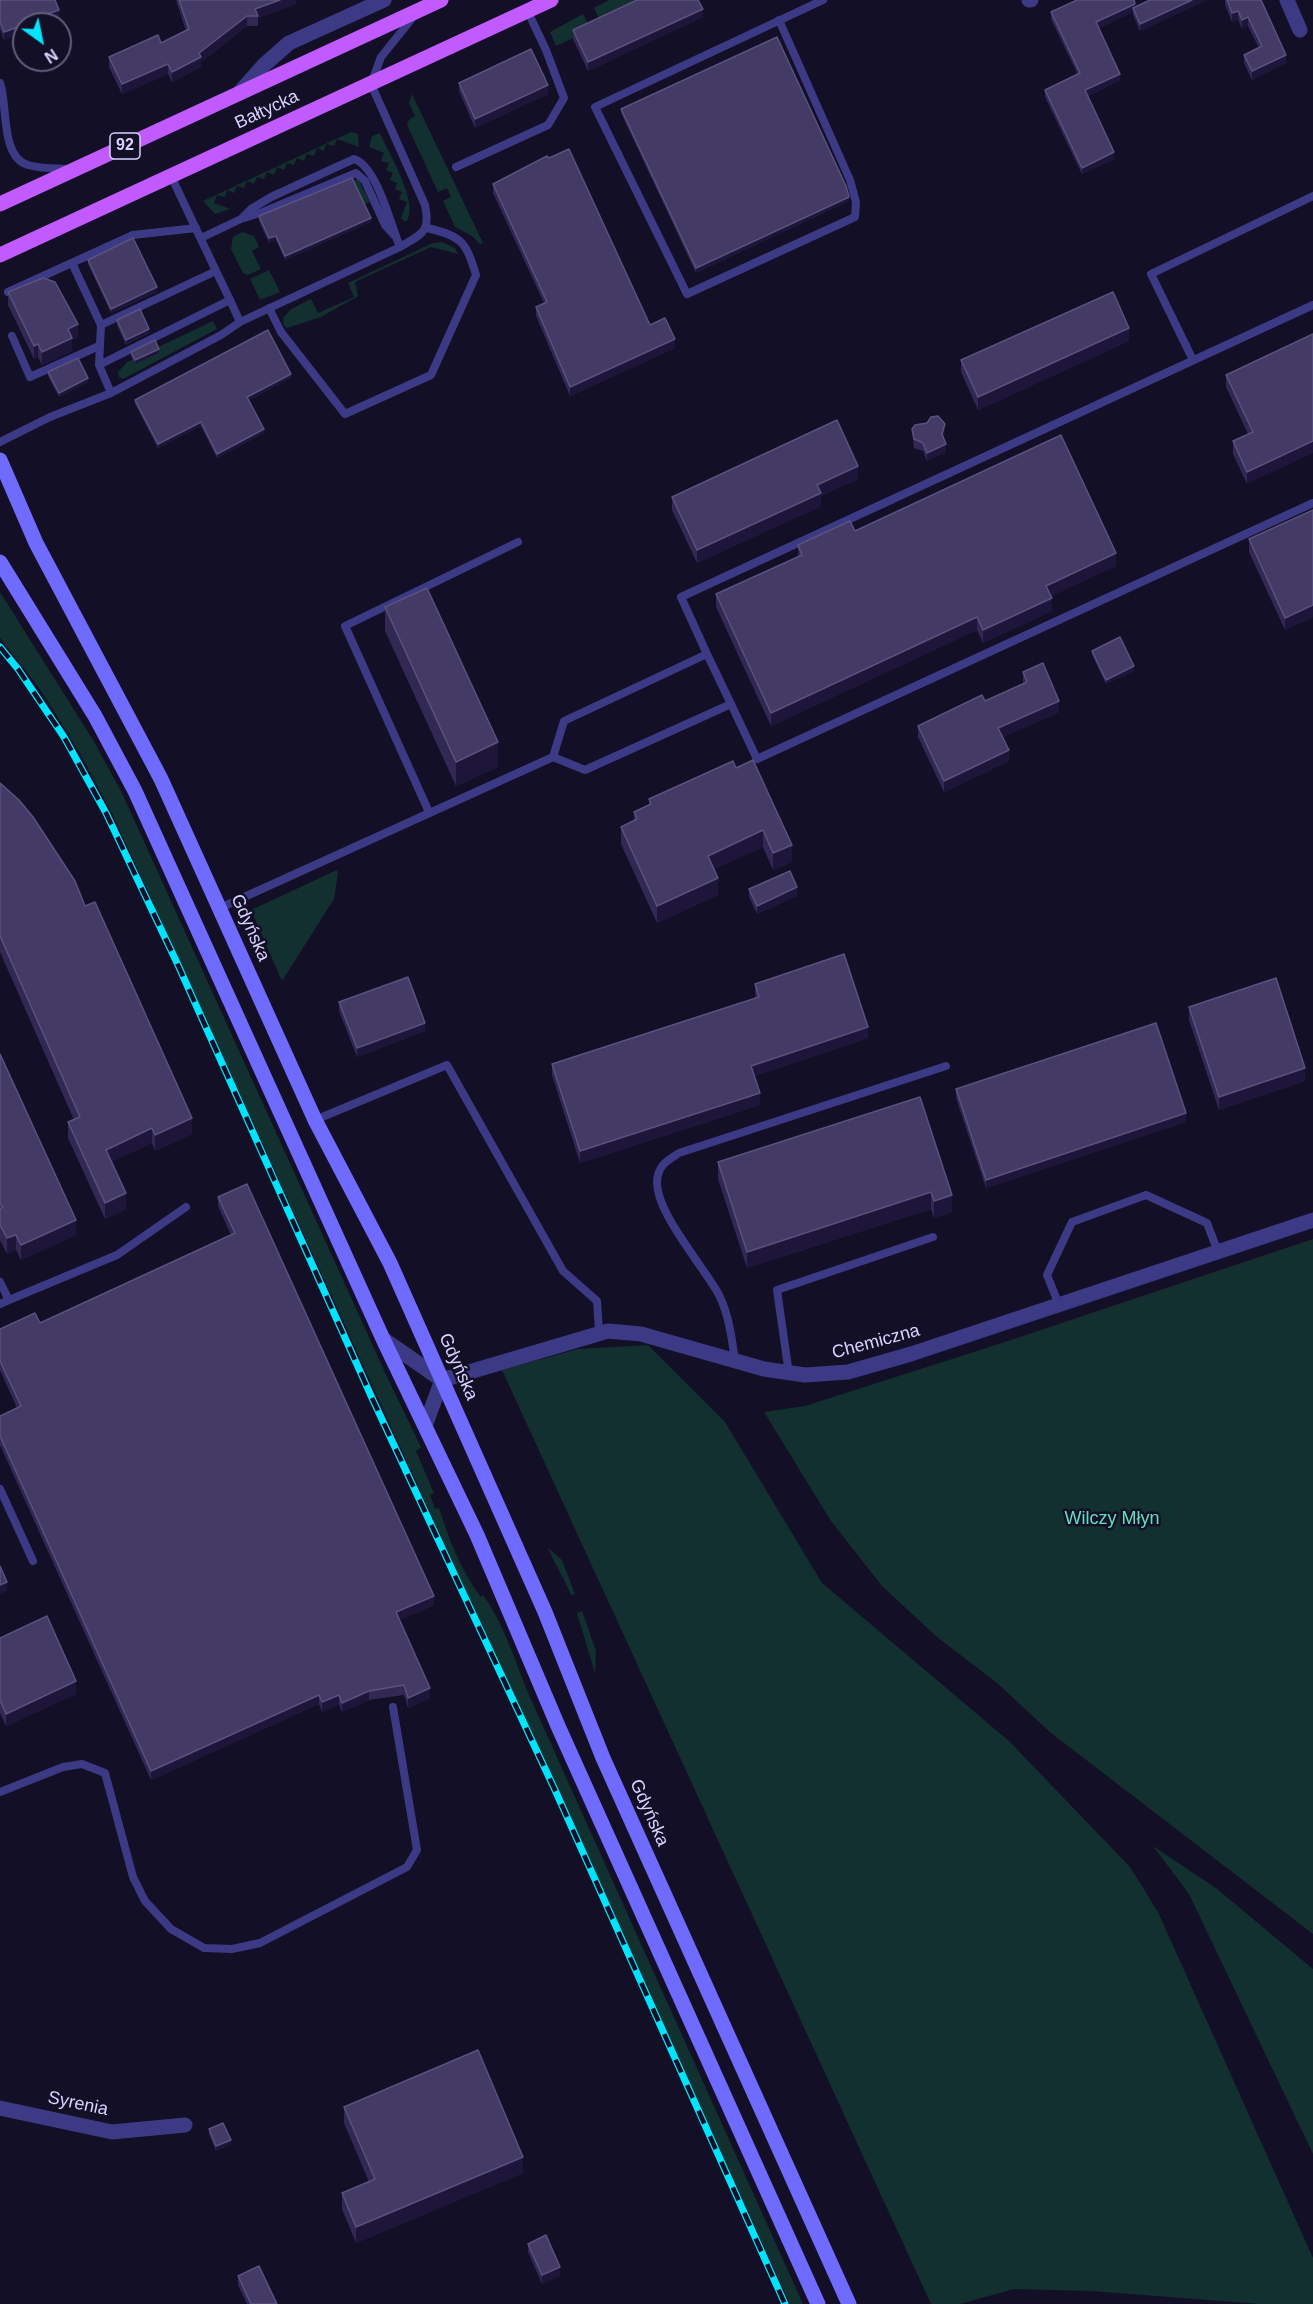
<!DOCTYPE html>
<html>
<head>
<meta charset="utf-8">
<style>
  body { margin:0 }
  #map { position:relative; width:1313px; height:2304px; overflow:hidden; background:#130f26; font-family:Arial,sans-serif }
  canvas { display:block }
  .north { position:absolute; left:12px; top:12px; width:60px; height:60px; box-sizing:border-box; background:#130f26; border:2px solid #625e7d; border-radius:50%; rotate:147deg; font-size:16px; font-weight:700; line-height:24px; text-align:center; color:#d9d4ff }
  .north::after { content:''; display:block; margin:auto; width:21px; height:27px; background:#00e5ff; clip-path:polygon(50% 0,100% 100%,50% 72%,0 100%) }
</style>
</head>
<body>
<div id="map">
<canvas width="1313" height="2304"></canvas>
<div class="north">N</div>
</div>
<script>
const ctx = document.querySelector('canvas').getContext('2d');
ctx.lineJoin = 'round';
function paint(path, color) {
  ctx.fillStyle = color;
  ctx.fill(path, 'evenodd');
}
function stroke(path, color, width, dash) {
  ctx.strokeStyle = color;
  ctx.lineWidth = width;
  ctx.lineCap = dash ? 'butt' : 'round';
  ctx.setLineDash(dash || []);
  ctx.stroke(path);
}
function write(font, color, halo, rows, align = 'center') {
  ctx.font = font + ' Arial,sans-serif';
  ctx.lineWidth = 5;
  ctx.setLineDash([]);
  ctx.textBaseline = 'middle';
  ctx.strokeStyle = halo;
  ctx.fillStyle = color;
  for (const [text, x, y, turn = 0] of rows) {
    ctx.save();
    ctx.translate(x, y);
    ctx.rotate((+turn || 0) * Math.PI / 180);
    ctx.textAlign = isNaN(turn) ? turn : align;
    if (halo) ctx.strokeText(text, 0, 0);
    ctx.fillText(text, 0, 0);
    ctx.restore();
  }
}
paint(new Path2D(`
  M609,0H656L602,25L594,8Z
  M583,14L591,30L556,46L550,32Z
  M412,94L483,243L480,244L472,236L455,227L443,201L451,197L447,188L438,192L407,125L409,120L415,116L409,103Z
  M351,132L358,134L359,147L337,139L334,146L326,144L324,151L317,148L314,156L307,154L304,161L297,158L294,165L287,163L284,170L277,167L274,175L267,172L264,179L257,177L254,184L247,181L244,188L237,186L234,193L227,190L225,197L217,195L214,203L230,209L215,214L203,201Z
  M380,133C388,152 419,202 407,221H404L401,218L407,202L399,199L402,192L395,189L397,183L390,180L393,173L386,170L389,163L381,161L384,153L369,147L372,136Z
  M350,178L359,181L370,202L363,205Z
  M242,232L254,236L259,247L252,251L261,269L248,275L243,273L231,249L233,237Z
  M442,242L455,248L458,254L431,247L355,282L358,296L321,317L287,328L284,326L283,318L291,309L311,299L318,313L354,297L348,283L433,243Z
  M269,270L280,292L260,300L250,279Z
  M213,321L217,329L123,379L119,377L118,372L127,362Z
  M0,592L93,740L121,791L388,1379L421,1447L416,1451L434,1493L430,1495L435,1509L439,1508C449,1539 461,1571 481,1597L483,1595C504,1624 515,1661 529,1695L803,2304H790L114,817L81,755L54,711L37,685L0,638Z
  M337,870L338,873L334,899L282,981L251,910Z
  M1313,1239V1934L1051,1733L997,1683L937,1637L882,1586L831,1521L764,1412L805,1406L1008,1341Z
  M648,1345L725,1422L822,1583L1009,1741L1130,1867L1158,1912L1313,2258V2304H1260L1091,2291L1014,2289L960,2304H931L502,1370L578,1349Z
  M548,1548L562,1560L575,1594L571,1595C564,1577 555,1565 548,1548Z
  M582,1611L596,1651L595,1673L577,1613Z
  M1153,1846L1216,1888L1313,1969V2154L1189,1894Z`), '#12302f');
stroke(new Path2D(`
  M779,20L850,180L856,202L855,217L687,294L595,107L823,0
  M0,83C8,104 0,157 28,165C41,169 57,168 71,169
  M456,167L548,125L564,98L546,50L528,12
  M244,218L263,212L356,173L365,181L385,225L395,236
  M201,238L241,219L251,209L271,197L354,159C377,166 391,226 400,247
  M72,263L101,325L99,365L111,393
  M8,292L133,235L196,228
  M230,300L240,322
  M269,308L281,332L345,414L431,375L476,275C466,242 462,236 427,228
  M101,325L216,271L171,176
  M12,336L30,377L99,346
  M1193,360L1151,274L1313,196
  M99,365L230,300L216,271
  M0,442L50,417L111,393L221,335L240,322L400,247C422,234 431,232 425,205L371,84L381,57L414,16
  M707,654L681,597L1313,305
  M731,704L757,759L1313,503
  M429,812L345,626L518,542
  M220,908L553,757L564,721L707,654L731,704L585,770L553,757
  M315,1120L447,1065L563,1271L597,1301L599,1331
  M0,1282L9,1300L0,1304
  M9,1300L117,1255L186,1207
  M1059,1305L1047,1275L1072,1222L1146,1195L1207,1223L1218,1252
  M735,1361C732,1339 729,1315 719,1295C704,1266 649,1206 658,1175C661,1163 670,1159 679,1153L946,1066
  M789,1374L777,1290L933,1237
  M0,1489L33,1561
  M0,1792L63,1767L82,1764L105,1773L133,1877L145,1901L171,1929L204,1948L232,1949L260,1943L407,1867L417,1850L393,1707`), '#3d3a85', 8);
stroke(new Path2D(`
  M1029,0H1031
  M1287,0L1300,30
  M239,93L264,65L289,43L384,0
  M383,1339L442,1380
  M442,1380L608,1331L641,1334L764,1369L805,1375L848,1372L911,1354L1313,1220
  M425,1426L442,1380
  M0,2108L112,2132L185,2125`), '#3d3a85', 15);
stroke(new Path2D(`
  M0,460L36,543L161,779L315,1120L390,1263L545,1612L603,1758L849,2304
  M0,562L95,716L135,791L383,1339L477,1535L558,1726L818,2304`), '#6f6bff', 15);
stroke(new Path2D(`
  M0,204L441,0
  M0,255L551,0`), '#c25bff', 15);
const rail = new Path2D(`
  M0,647L18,669L64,737L106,813L178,965L372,1398L555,1790L785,2304`);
stroke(rail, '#00e5ff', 7);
stroke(rail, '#130f26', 4.5, [14]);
paint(new Path2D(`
  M0,0L59,18L48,21V24L4,40L0,29Z
  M176,0H296V4L258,18V26H247L201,62V67L172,82L168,74L122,94L109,67V57L161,43L186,31Z
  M1207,0L1140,31L1133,15V12L1099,28L1120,80L1088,96L1114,159L1082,174L1045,97V90L1078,75L1051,19V12L1135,7Z
  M1225,0H1261L1286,63L1252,80L1244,63V55L1259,48L1248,26L1242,29L1238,19L1232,22L1225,5Z
  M703,17L588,71L573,39V30Z
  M459,83L548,94L475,128L459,91Z
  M621,109L849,201L696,273L621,113Z
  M493,184L650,325L675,348L570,396L536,316V307L544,303L493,193Z
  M259,216L371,222L285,260L276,240L269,243L259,221Z
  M88,260L157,292L111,313L88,264Z
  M8,292L78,337L72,340V351L42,365L38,357L34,359L8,305Z
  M117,320L149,333L126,345L117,325Z
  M1313,334L1247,484L1233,454V441L1248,434L1226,387V375Z
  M1129,341L978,410L961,372V360Z
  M131,352L159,353L135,364L131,356Z
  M48,372L88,382L59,397L48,376Z
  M291,378L249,400L264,433L217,458L201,426L158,448L135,404V400Z
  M912,429L945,433L943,437L946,452L927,461L923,451L914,448Z
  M858,479L821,496V506L697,563L672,510V497Z
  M1313,510V617L1285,630L1249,552V539Z
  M855,531L1116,566L1051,596L1052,611L983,643L977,630L771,726L716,607V594L798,557V545Z
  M385,607L498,767L456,786L385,631Z
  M1092,651L1134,671L1106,684L1092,655Z
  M1023,672L1059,712L1003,737L1009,761L944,792L918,737V726L985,701L1023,684Z
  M736,768L792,862L773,870L763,847L714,869L718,895L657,923L621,844V827L634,821V812L649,804V799Z
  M0,783L85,906L192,1134L155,1151L152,1143L111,1162L126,1209L105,1219L68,1138V1122L74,1120L0,952Z
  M749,889L797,896L757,914L749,897Z
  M755,984L868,1038L754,1076L760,1105L580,1163L552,1075V1064L756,998L755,995Z
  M339,1002L425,1031L357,1057L339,1011Z
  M1189,1007L1305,1081L1219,1110L1189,1020Z
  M0,1054L76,1235L21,1260L16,1250L7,1254L0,1240Z
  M956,1089L1186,1122L986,1188L956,1098Z
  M920,1097L952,1212L934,1218L931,1209L747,1268L718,1179V1162Z
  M218,1197L434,1605L400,1620L430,1698L408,1708L404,1695L369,1700L342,1712L339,1704L322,1712L319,1704L151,1780L0,1445V1416L17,1408L0,1370V1329L40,1323L231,1235L218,1206Z
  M0,1638L76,1694L6,1726L0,1713Z
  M344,2107L523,2173L356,2243L342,2209V2193L369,2182L344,2123Z
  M209,2129L231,2144L216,2151L209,2134Z
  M528,2244L560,2276L542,2284L528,2252Z
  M238,2276L277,2304H247L238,2285Z`), '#312854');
paint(new Path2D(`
  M280,0H296V4L258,18L255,9Z
  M1192,0H1207L1140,31V24Z
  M1135,4V11L1133,8V12L1096,29V22Z
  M703,9V17L588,71V62Z
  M59,10V18L48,21V24H28L47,14Z
  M1238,11V19L1232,22V13Z
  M247,16V26L201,62V67L172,82V72L199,53Z
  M1248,17V26L1242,29V20Z
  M24,25V33L4,40V32Z
  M1286,55V63L1252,80V71Z
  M168,64V74L122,94V84Z
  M1120,74V80L1085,97V90Z
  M548,85V94L475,128V119Z
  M1114,152V159L1082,174V168Z
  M849,197V201L696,273V268Z
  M371,218V222L285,260V256Z
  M276,236V240L269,243V238Z
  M157,287V292L111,313V309Z
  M78,324V337L72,340V351L42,365V352L68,329Z
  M1129,328V341L978,410V397Z
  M149,329V333L126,345V340Z
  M675,339V348L570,396V387Z
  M38,344V357L34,359V346Z
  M159,349V353L135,364V360Z
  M291,374V378L247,401V397Z
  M88,378V382L59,397V393Z
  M201,422V426L158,448V444Z
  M945,424V433L942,442V434Z
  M264,429V433L217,458V454Z
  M1313,441V453L1247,484V472Z
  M946,444V452L927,461V453Z
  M858,466V479L821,496V506L697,563V550L817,485Z
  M1116,553V566L1046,599V586Z
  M1052,598V611L983,643V630Z
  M1313,605V617L1285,630V618Z
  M977,617V630L771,726V713Z
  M1134,666V671L1106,684V680Z
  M1059,701V712L998,739V728Z
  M498,742V767L456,786V762Z
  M1009,750V761L944,792V781Z
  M763,830V847L708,872V856Z
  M792,845V862L773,870V853Z
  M718,878V895L657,923V906Z
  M797,887V896L757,914V906Z
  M425,1023V1031L357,1057V1048Z
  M868,1027V1038L751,1077V1066Z
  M1305,1068V1081L1219,1110V1097Z
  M760,1093V1105L580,1163V1151Z
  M1186,1113V1122L986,1188V1180Z
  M192,1118V1134L155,1151V1135Z
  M152,1128V1143L106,1165V1150Z
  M931,1192V1209L747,1268V1252Z
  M126,1193V1209L105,1219V1203Z
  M952,1195V1212L934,1218V1201Z
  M76,1220V1235L21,1260V1245Z
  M16,1235V1250L7,1254V1238Z
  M7,1582V1591L0,1594V1585Z
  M434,1596V1605L396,1622V1612Z
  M76,1681V1694L6,1726V1714Z
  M430,1688V1698L408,1708V1698Z
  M369,1691V1700L342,1712V1703Z
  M319,1695V1704L151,1780V1771Z
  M339,1695V1704L322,1712V1702Z
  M231,2140V2144L216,2151V2146Z
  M523,2157V2173L356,2243V2227Z
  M560,2267V2276L542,2284V2275Z`), '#1d163a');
const building = new Path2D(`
  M0,0H55L59,10L47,14L48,17L28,24H24V25L4,32L0,22Z
  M179,0H280L255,9L258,16H247L199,53L201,57L172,72L168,64L122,84L109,57L158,35L161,43L189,29Z
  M637,0H698L703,9L588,62L573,30Z
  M1077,0H1134L1135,4L1096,22L1120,74L1085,90L1114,152L1082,168L1045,90L1080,73L1051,12Z
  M1150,0H1192L1140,24L1133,8Z
  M1227,0H1261L1286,55L1252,71L1244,55L1262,46L1248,17L1242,20L1238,11L1232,13Z
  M777,37L846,186L849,197L696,268L621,109Z
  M531,49L548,85L475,119L459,83Z
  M569,149L650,325L665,318L675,339L570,387L536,307L547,302L493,184L547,156L549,158Z
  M352,178L371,218L285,256L276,236L269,238L259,216Z
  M133,238L157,287L111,309L88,260Z
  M43,278L55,282L78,324L68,329L72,338L42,352L38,344L34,346L8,292Z
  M1113,292L1129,328L978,397L961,360Z
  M140,309L149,329L126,340L117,320Z
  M268,330L291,374L247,397L264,429L217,454L201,422L158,444L135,400Z
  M1313,334V441L1247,472L1233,441L1253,432L1226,375Z
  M155,340L159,349L135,360L131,352Z
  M78,358L88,378L59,393L48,372Z
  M938,416L945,424L942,434L946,444L927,453L923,443L914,439L912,429L915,425L927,423L931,417Z
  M837,420L858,466L817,485L821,493L697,550L672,497Z
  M1061,435L1116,553L1046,586L1052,598L983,630L977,617L771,713L716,594L802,555L798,545L850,521L855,531Z
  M1313,510V605L1285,618L1249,539Z
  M427,588L498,742L456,762L385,607Z
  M1120,637L1134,666L1106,680L1092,651Z
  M1043,663L1059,701L998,728L1009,750L944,781L918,726L982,695L985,701L1027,682L1023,672Z
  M753,760L792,845L773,853L763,830L708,856L718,878L657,906L621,827L637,819L634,812L651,804L649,799L733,761L736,768Z
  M0,783L19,800L33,817L75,881L85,906L95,902L192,1118L155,1135L152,1128L106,1150L126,1193L105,1203L68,1122L80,1117L0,936Z
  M790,871L797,887L757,906L749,889Z
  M844,954L868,1027L751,1066L760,1093L580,1151L552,1064L759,997L755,984Z
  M408,977L425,1023L357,1048L339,1002Z
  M1276,978L1305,1068L1219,1097L1189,1007Z
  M1156,1023L1186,1113L986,1180L956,1089Z
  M0,1054L76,1220L21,1245L16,1235L7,1238L0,1225V1209L3,1207L0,1204Z
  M920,1097L952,1195L934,1201L931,1192L747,1252L718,1162Z
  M247,1184L434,1596L396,1612L430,1688L408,1698L404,1685L369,1691L342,1703L339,1695L322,1702L319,1695L151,1771L0,1436V1416L21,1406L0,1361V1329L35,1313L40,1323L235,1233L218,1197Z
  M0,1566L7,1582L0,1585Z
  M47,1616L76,1681L6,1714L0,1700V1638Z
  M478,2050L523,2157L356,2227L342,2193L375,2179L344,2107Z
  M223,2123L231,2140L216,2146L209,2129Z
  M546,2235L560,2267L542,2275L528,2244Z
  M259,2266L277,2304H251L238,2276Z`);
paint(building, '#433a66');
stroke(building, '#5a527e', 1.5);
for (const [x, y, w] of [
  [125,146,30]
]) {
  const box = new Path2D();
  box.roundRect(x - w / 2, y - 13, w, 26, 4.5);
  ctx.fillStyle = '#130f26';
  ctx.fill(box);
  stroke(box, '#d9d4ff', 1.5);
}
write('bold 16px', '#d9d4ff', null, [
  ["92",125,146]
]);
write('18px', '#d9d4ff', '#130f26', [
  ["Bałtycka",267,110,-25],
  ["Gdyńska",250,928,66],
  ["Chemiczna",876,1342,-15],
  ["Gdyńska",458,1367,66],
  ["Gdyńska",649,1813,66],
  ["Syrenia",78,2104,12]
]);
write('18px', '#5fe0c0', '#130f26', [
  ["Wilczy Młyn",1112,1519]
]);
</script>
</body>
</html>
